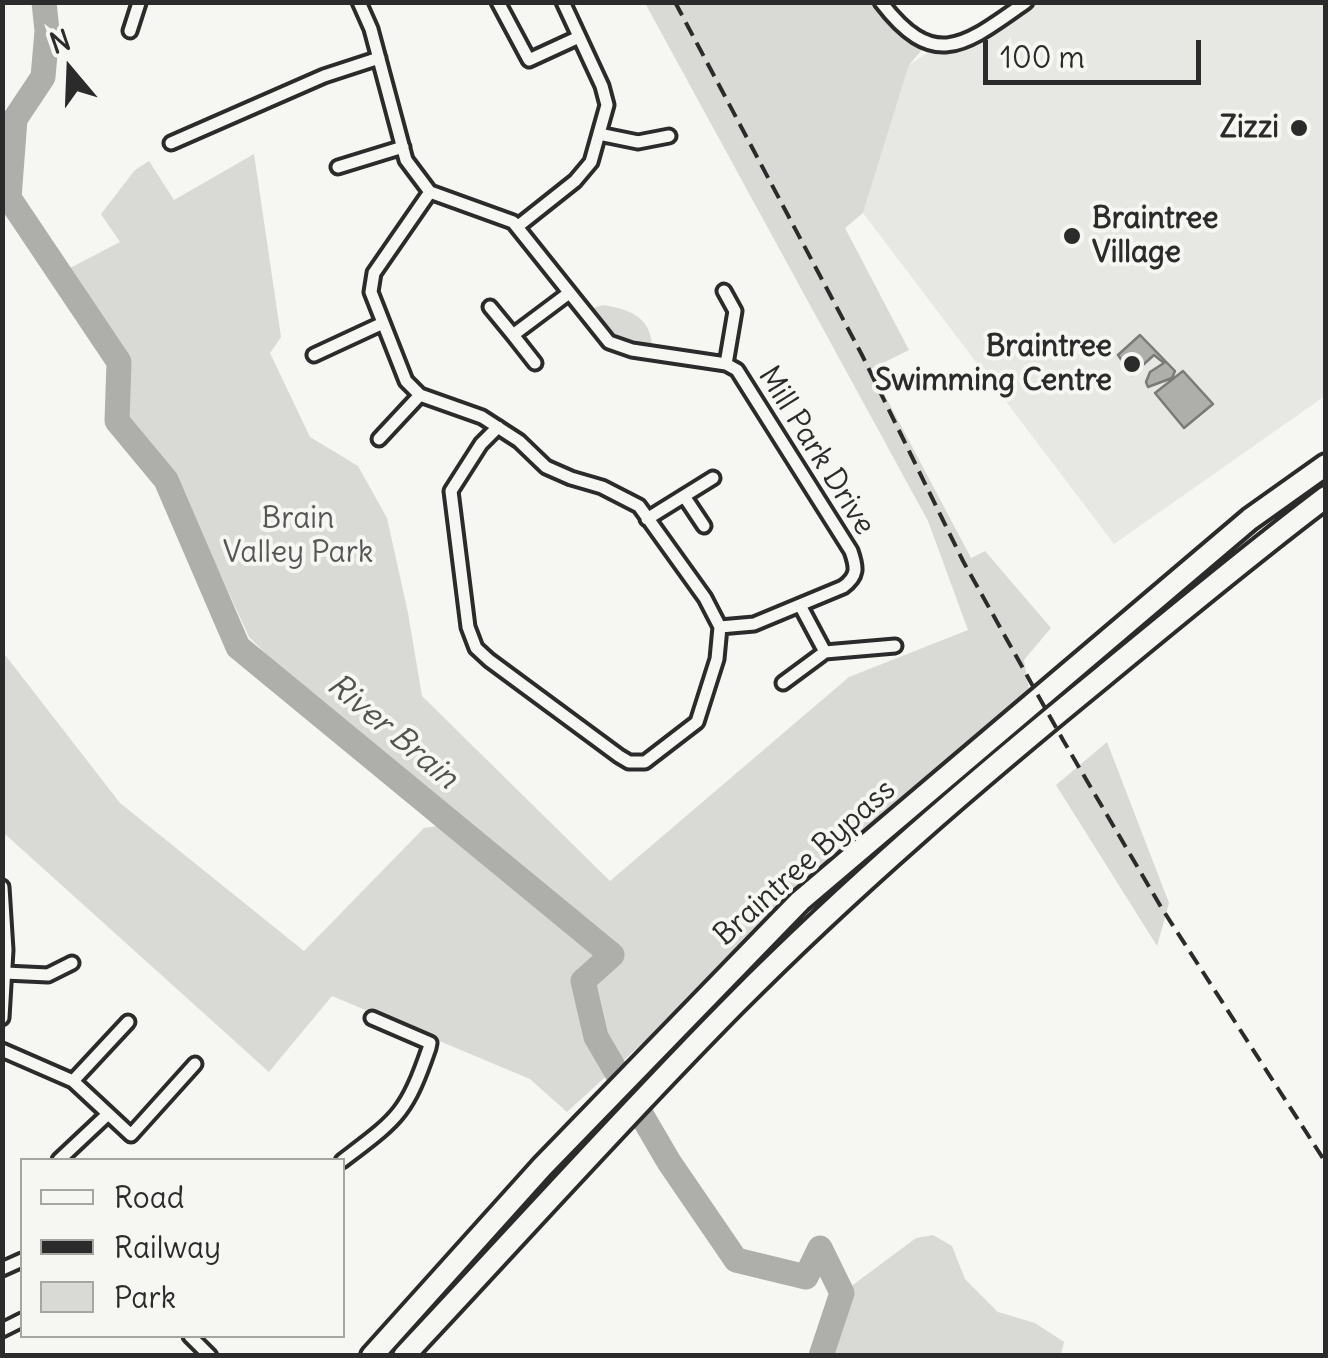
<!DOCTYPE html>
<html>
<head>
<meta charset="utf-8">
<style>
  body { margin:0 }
  #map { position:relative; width:1328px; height:1358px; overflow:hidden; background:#f6f6f2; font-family:Delius,sans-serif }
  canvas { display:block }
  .frame { position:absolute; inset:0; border:5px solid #2b2b2b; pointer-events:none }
  .legend { position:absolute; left:20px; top:1158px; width:325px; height:180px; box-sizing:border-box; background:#f6f6f2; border:2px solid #a5a5a2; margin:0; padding:12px 18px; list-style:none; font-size:30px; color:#2b2b2b }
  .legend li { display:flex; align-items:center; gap:20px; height:50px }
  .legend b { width:50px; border:2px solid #a5a5a2 }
  .north { position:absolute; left:20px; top:20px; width:100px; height:100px; -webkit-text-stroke:8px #f6f6f2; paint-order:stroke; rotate:341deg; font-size:28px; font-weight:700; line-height:40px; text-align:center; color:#2b2b2b }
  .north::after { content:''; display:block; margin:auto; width:35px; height:45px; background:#2b2b2b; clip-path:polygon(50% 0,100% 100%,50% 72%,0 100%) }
  .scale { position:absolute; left:983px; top:40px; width:218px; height:45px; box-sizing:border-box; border:5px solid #2b2b2b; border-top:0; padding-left:12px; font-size:30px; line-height:35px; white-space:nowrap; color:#2b2b2b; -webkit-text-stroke:8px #f6f6f2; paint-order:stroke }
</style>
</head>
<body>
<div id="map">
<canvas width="1328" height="1358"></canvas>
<div class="frame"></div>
<ul class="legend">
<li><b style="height:12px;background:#f6f6f2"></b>Road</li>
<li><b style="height:12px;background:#2b2b2b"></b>Railway</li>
<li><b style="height:28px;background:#d9d9d5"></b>Park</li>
</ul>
<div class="north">N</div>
<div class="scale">100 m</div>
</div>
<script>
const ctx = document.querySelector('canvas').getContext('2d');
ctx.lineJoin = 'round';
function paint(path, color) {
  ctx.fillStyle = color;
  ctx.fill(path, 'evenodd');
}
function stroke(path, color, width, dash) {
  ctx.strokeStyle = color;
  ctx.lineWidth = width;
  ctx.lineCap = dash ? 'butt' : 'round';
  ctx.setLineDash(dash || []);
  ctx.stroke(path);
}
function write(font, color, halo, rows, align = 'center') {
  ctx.font = font + ' Delius,sans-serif';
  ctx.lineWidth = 8;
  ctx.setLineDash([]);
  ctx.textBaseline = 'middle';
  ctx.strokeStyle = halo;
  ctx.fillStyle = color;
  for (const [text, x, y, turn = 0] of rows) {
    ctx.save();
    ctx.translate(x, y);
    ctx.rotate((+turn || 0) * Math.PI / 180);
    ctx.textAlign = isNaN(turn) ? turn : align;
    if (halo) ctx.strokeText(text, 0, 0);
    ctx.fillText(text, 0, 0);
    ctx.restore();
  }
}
paint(new Path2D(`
  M1026,3H1325V396L1114,544L863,213L909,65L938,46L955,44Z`), '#e7e7e3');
paint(new Path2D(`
  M645,3H881L927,44L909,65L863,213L845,228L909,350L871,369L971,558L985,551L1051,628L1024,660L1029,690L567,1112L530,1079L332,996L269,1072L6,835H3L2,651L120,803L304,951L424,828L466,822L431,798L326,713L249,637L176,478L127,415L125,362L68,269L120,242L101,214L135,170L149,161L174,200L254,154L281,337L270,353L310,437L358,466L387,518L408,613L422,696L610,881L849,677L968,630L928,521Z
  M603,305C628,309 650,316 652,345L614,337L591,309Z
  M1107,742L1169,903L1157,946L1056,785Z
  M933,1235L952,1246L965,1279L998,1312L1035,1323L1064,1342L1061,1355H821L842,1293L916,1238Z`), '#d9d9d5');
const water = new Path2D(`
  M1140,335L1175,371L1172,378L1148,387L1146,382L1150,372L1164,363L1154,355L1132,375L1118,355Z
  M1183,371L1213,404L1184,428L1155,393Z`);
paint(water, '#aeaeab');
stroke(water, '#7a7a78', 2.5);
stroke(new Path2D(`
  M44,2L47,31L43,77L15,119L9,198L119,362L117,421L166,480L238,647L612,955L583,981L596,1037L669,1162L736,1260L806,1277L820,1248L842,1293L821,1356`), '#aeaeab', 25);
const minor = new Path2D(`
  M359,2L371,29L406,160L430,192L513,222L609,342L632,350L726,364L737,370L851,551C857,568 858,576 843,587L754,624L720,627
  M498,2L529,60L579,37
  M881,2C935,73 966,44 1026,2
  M130,31L139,3
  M599,134L638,142L669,136
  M171,143L324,76L379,58
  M338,167L403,147
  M430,192L374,273L371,292L406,381L420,395L482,417L519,441L546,467L571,478L602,487L639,506L705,598L720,627
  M517,227L575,181L591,162L607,105L602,86L563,2
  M724,291L735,311L726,364
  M490,307L513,335L569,293
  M513,335L535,363
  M314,355L383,323
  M498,427L481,444L451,491L468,627L476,648L489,660L619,756L629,762H645L697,722L717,659L720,627
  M379,439L420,395
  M684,496L704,526
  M647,519L713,478
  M801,607L825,652L895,646
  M783,683L825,652
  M2,887L6,950L2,1018
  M5,973L48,975L72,963
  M2,1050L73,1081L131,1135L195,1064
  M73,1081L128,1022
  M59,1160L108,1114
  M342,1161C397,1119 406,1115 429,1048L430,1043L372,1018
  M2,1269L22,1260
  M2,1330L22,1320
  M190,1336L210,1356`);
const trunk = new Path2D(`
  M372,1356L542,1167L800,901L1250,519L1326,465
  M404,1356C515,1238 622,1118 736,1003C851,887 976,780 1102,677C1176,616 1249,555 1326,497`);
stroke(minor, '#2b2b2b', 19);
stroke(trunk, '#2b2b2b', 28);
stroke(minor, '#f6f6f2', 11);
stroke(trunk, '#f6f6f2', 20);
stroke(new Path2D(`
  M675,2L862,355L963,561L1063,740L1161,907L1326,1163`), '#2b2b2b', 4, [15, 8]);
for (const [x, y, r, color] of [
  [1299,128,10,"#2b2b2b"],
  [1072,236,10,"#2b2b2b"],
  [1132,364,10,"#2b2b2b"]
]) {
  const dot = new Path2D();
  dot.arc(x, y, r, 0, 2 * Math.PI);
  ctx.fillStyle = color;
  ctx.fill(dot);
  stroke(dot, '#f6f6f2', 4);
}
write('bold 30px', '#2b2b2b', '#f6f6f2', [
  ["Zizzi",1279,128],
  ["Braintree",1092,219,"left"],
  ["Village",1092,253,"left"],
  ["Braintree",1112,347],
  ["Swimming Centre",1112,381]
], 'right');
write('30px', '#2b2b2b', '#f6f6f2', [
  ["Mill Park Drive",816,451,58],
  ["Braintree Bypass",805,863,-42]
]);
write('30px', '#565656', '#f6f6f2', [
  ["Brain",298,519],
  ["Valley Park",298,553]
]);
write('italic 32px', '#525251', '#f6f6f2', [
  ["River Brain",392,732,40]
]);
</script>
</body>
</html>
